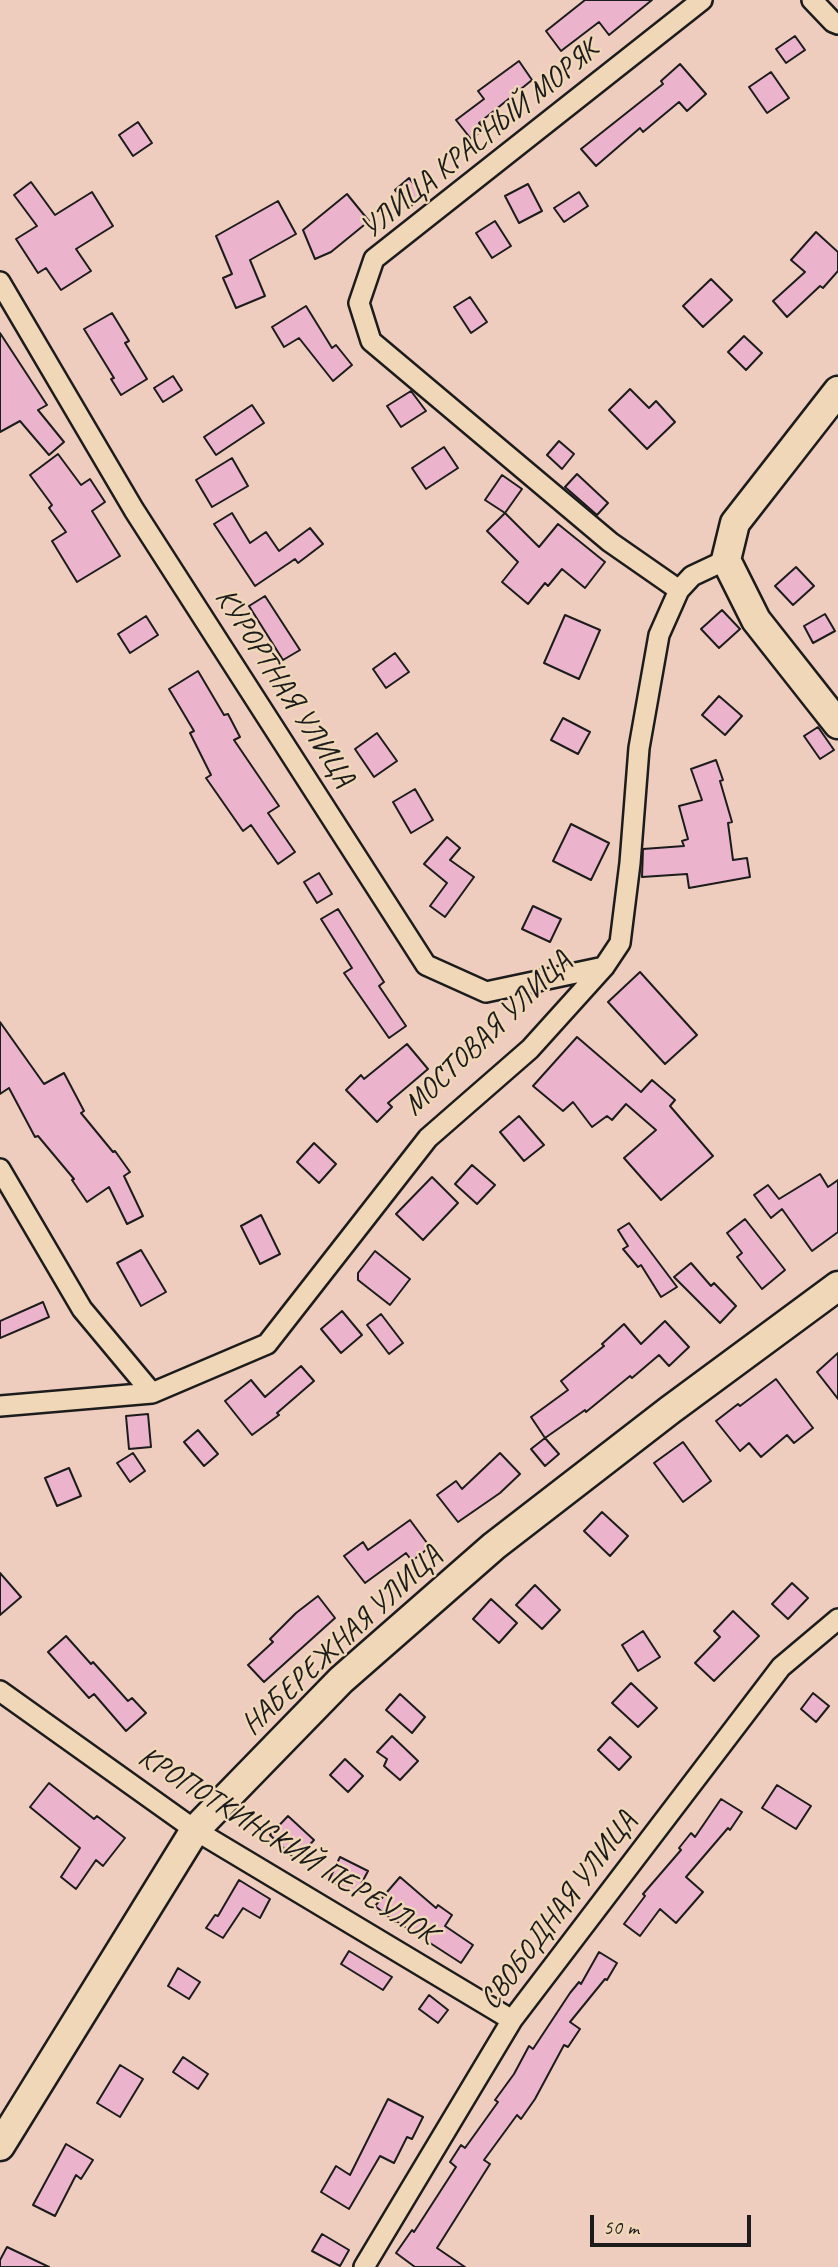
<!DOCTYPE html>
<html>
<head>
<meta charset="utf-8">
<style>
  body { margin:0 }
  #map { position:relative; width:838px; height:2267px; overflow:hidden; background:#eeccbe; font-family:Caveat,sans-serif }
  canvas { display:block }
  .scale { position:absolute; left:590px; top:2215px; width:161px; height:32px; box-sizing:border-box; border:4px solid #1c1c1c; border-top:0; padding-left:9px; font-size:21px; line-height:24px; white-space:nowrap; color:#1c1c1c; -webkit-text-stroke:5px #f0d7b8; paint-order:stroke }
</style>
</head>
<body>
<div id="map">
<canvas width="838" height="2267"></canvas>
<div class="scale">50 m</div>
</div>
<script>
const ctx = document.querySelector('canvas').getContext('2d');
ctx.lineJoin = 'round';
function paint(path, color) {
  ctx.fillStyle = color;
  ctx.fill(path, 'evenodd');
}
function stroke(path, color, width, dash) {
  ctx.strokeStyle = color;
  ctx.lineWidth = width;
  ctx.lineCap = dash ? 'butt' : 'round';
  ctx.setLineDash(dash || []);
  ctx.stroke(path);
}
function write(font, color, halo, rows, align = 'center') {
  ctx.font = font + ' Caveat,sans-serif';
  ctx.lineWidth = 5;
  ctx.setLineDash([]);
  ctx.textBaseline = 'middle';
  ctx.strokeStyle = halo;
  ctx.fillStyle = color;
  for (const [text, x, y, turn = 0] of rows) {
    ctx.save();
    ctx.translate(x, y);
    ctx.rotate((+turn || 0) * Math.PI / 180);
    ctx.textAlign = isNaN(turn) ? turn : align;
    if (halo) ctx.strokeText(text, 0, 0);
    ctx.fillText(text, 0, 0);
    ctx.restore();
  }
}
const building = new Path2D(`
  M585,0H652L609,35L599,22L561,51L546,31Z
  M795,36L805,50L786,63L776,49Z
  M519,61L532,80L479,123L484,129L471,139L456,120L484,99L478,91Z
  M680,64L706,94L687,111L679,102L643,132L640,128L596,166L581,149L663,84L661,81Z
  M771,72L789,98L767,113L749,87Z
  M138,122L152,143L133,156L119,135Z
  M409,178L423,195L410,207L395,190Z
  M31,182L55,215L92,192L113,226L76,249L91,271L61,290L46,268L38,273L16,239L37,226L14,195Z
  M528,184L542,211L519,223L505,196Z
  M579,192L588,206L564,222L554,208Z
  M347,194L369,221L331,252L315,259L303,230Z
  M278,201L296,234L250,260L265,296L236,308L223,278L232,274L216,236Z
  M495,221L511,246L492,258L476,233Z
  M816,232L838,252V271L823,288L820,286L787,317L773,301L805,272L791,260Z
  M711,279L732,300L703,327L683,306Z
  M470,297L487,322L471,333L454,307Z
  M306,306L332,348L336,345L352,365L333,381L299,338L284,347L272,327Z
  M112,313L129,341L125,343L147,379L121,395L111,379L114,378L84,329Z
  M0,333L47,405L38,410L64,442L49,455L20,421L0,432Z
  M744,336L762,353L746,370L728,352Z
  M173,376L182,390L163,402L154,388Z
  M630,389L649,408L656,401L675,422L647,449L609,410Z
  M411,391L426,411L401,427L387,406Z
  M252,405L264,423L216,455L204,437Z
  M559,441L574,454L562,469L547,455Z
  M444,447L458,468L426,489L412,468Z
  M58,454L81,485L90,479L105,502L92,511L120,556L77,582L52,541L66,532L49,508L52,505L30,475Z
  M232,458L248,486L212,507L196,480Z
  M577,474L608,503L597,515L565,487Z
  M502,475L522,489L505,513L485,500Z
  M232,513L250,543L266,532L279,551L310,528L323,544L298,563L295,559L255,586L214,524Z
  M505,513L539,547L558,524L605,562L585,588L562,569L548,586L545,583L528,604L502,582L518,562L487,531Z
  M796,567L814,586L793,605L775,586Z
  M265,596L300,650L283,660L249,606Z
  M722,610L740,629L719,648L701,629Z
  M825,614L835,631L813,643L804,626Z
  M565,615L600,630L579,679L544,663Z
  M146,616L158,635L130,653L118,634Z
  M395,653L409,672L386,688L373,669Z
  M198,671L224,715L228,714L240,737L234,740L279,806L268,813L295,852L278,864L251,825L243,831L206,778L211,775L190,733L194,731L169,689Z
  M719,696L742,716L725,735L702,715Z
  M563,718L590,732L578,754L551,740Z
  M818,727L834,750L820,759L804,736Z
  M377,733L397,761L374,777L355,749Z
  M716,760L723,780L720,781L732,822L728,823L733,860L747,858L750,877L689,888L687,874L642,877L643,849L684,846L682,841L688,839L679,806L702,800L691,769Z
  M415,789L433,820L411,833L393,802Z
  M571,824L609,843L591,880L553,861Z
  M447,837L460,848L450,860L474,877L445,917L430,906L447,883L424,864Z
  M319,873L332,894L317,903L304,882Z
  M533,906L561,919L550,942L522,929Z
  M338,909L384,982L379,986L406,1026L389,1038L344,973L352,968L321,919Z
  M640,972L697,1035L665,1064L608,1002Z
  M0,1022L44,1084L64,1073L84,1111L81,1113L113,1152L115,1151L130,1172L124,1176L143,1216L127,1224L109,1187L87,1202L72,1180L74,1179L38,1136L35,1137L9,1088L0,1094Z
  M577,1037L641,1092L652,1080L675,1100L670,1106L713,1156L661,1200L624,1158L656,1130L626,1104L612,1120L607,1116L592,1127L573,1102L563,1111L533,1086Z
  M407,1044L428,1069L388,1103L392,1107L377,1122L346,1090L361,1075L364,1079Z
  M519,1116L544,1145L524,1161L500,1132Z
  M314,1143L336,1164L319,1183L297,1162Z
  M472,1165L495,1185L477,1204L455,1184Z
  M820,1174L828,1187L838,1180V1232L812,1251L782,1209L771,1218L754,1195L768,1185L779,1199Z
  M432,1177L458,1203L423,1240L396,1214Z
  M261,1215L280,1254L260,1264L241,1226Z
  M745,1219L785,1270L762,1289L737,1257L742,1253L727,1233Z
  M629,1223L677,1287L661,1297L641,1265L638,1267L623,1249L628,1246L618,1230Z
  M141,1250L166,1292L141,1306L117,1263Z
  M375,1251L410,1279L390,1305L358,1280V1273Z
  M691,1263L711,1286L714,1283L736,1306L720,1323L674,1277Z
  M43,1302L49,1317L0,1338V1321Z
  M342,1311L362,1335L341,1353L321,1329Z
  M381,1314L403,1343L389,1354L367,1325Z
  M665,1321L689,1347L669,1366L659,1355L632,1378L630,1376L586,1412L585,1410L545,1438L531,1417L568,1390L561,1381L604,1346L602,1344L624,1324L641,1344Z
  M838,1353V1399L817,1372Z
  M301,1366L314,1381L277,1413L279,1415L252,1435L225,1401L251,1380L265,1397Z
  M776,1379L813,1428L794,1443L787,1435L761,1457L749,1443L740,1451L716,1421L738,1404L740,1406Z
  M148,1414L151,1447L129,1449L126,1416Z
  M198,1430L218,1454L204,1466L184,1442Z
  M545,1438L559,1454L545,1466L531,1449Z
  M683,1442L711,1481L683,1502L654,1463Z
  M133,1453L145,1471L130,1482L117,1463Z
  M500,1453L520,1474L500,1493L458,1522L437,1495L456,1481L462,1489Z
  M69,1468L81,1496L57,1506L45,1478Z
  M602,1512L628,1536L610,1556L584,1531Z
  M410,1520L430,1547L412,1561L406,1553L365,1583L344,1556L363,1542L368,1550Z
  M0,1573L21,1597L0,1615Z
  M792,1583L808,1598L788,1619L772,1604Z
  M535,1585L560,1610L542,1629L516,1605Z
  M318,1596L335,1618L264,1682L248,1665L273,1642L270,1639L296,1613Z
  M491,1599L517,1623L499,1643L473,1619Z
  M733,1611L759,1636L714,1681L695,1663L720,1637L714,1631Z
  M643,1631L660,1657L638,1671L622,1645Z
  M66,1636L91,1664L93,1662L128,1701L132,1698L146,1713L126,1731L94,1694L89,1698L48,1652Z
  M631,1683L657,1708L638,1727L612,1703Z
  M813,1693L829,1706L816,1722L801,1709Z
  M400,1694L425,1717L412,1733L386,1710Z
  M392,1736L418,1761L400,1780L384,1766L387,1759L377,1752Z
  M610,1737L631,1757L619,1770L598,1750Z
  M345,1759L363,1776L348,1792L330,1775Z
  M49,1783L94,1819L97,1816L125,1838L103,1866L96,1860L76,1889L61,1877L80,1848L30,1807Z
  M777,1785L811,1806L796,1829L762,1808Z
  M721,1799L742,1812L730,1830L728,1828L686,1877L703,1892L676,1923L660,1909L640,1936L624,1924L645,1896L643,1894L681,1850L679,1848L691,1833L695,1837Z
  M288,1816L314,1840L296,1860L270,1835Z
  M340,1857L368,1871L356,1894L329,1880Z
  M400,1877L436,1908L438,1905L452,1915L445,1926L473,1945L461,1963L396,1921L395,1922L375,1906Z
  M239,1880L270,1899L260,1918L243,1908L223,1938L206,1928L215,1915L218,1916Z
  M349,1951L392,1977L383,1990L341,1964Z
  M599,1952L617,1963L607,1980L605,1979L570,2022L580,2029L568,2047L564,2045L535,2099L521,2119L517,2115L484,2160L490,2164L437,2248L465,2267H415L396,2253L412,2230L414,2232L456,2167L450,2162L461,2145L465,2148L498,2102L495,2100L514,2074L529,2046L533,2049L570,1993L579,1982L581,1984Z
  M178,1968L200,1982L189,1999L168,1986Z
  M429,1995L448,2010L438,2023L419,2009Z
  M183,2057L208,2074L198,2089L173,2072Z
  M120,2065L143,2079L120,2117L97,2103Z
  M388,2099L423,2117L412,2139L407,2137L394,2163L380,2156L349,2209L321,2192L336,2166L350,2175Z
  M66,2144L93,2160L81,2179L76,2175L55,2216L33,2205Z
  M322,2234L349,2250L340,2266L312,2251Z
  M7,2247L49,2267H0V2260Z`);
paint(building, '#ebb4cc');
stroke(building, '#1c1c1c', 2);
const street = new Path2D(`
  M812,0L833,22L838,24
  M0,282L134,510L426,965L486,992L604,967
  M679,590L610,542L371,341L359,303L374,259L702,0
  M0,1169L82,1309L152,1393
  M0,1406L152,1393L267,1344L428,1138L530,1049L604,967L620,943L630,863L639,748L659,635L679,590L692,576L726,560
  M0,1691L195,1830L512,2020
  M364,2267L512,2020L781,1667L838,1619`);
const secondary = new Path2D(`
  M838,391L735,523L726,560L756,620L838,724
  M0,2146L195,1830L341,1680L494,1546L670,1410L838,1286`);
stroke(street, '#1c1c1c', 24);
stroke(secondary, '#1c1c1c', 33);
stroke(street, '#f0d7b8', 19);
stroke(secondary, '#f0d7b8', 28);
write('30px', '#1c1c1c', '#f0d7b8', [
  ["УЛИЦА КРАСНЫЙ МОРЯК",480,140,-39],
  ["КУРОРТНАЯ УЛИЦА",284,688,57],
  ["МОСТОВАЯ УЛИЦА",488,1034,-44],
  ["НАБЕРЕЖНАЯ УЛИЦА",342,1641,-43],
  ["КРОПОТКИНСКИЙ ПЕРЕУЛОК",287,1846,32],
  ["СВОБОДНАЯ УЛИЦА",559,1911,-53]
]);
</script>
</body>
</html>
